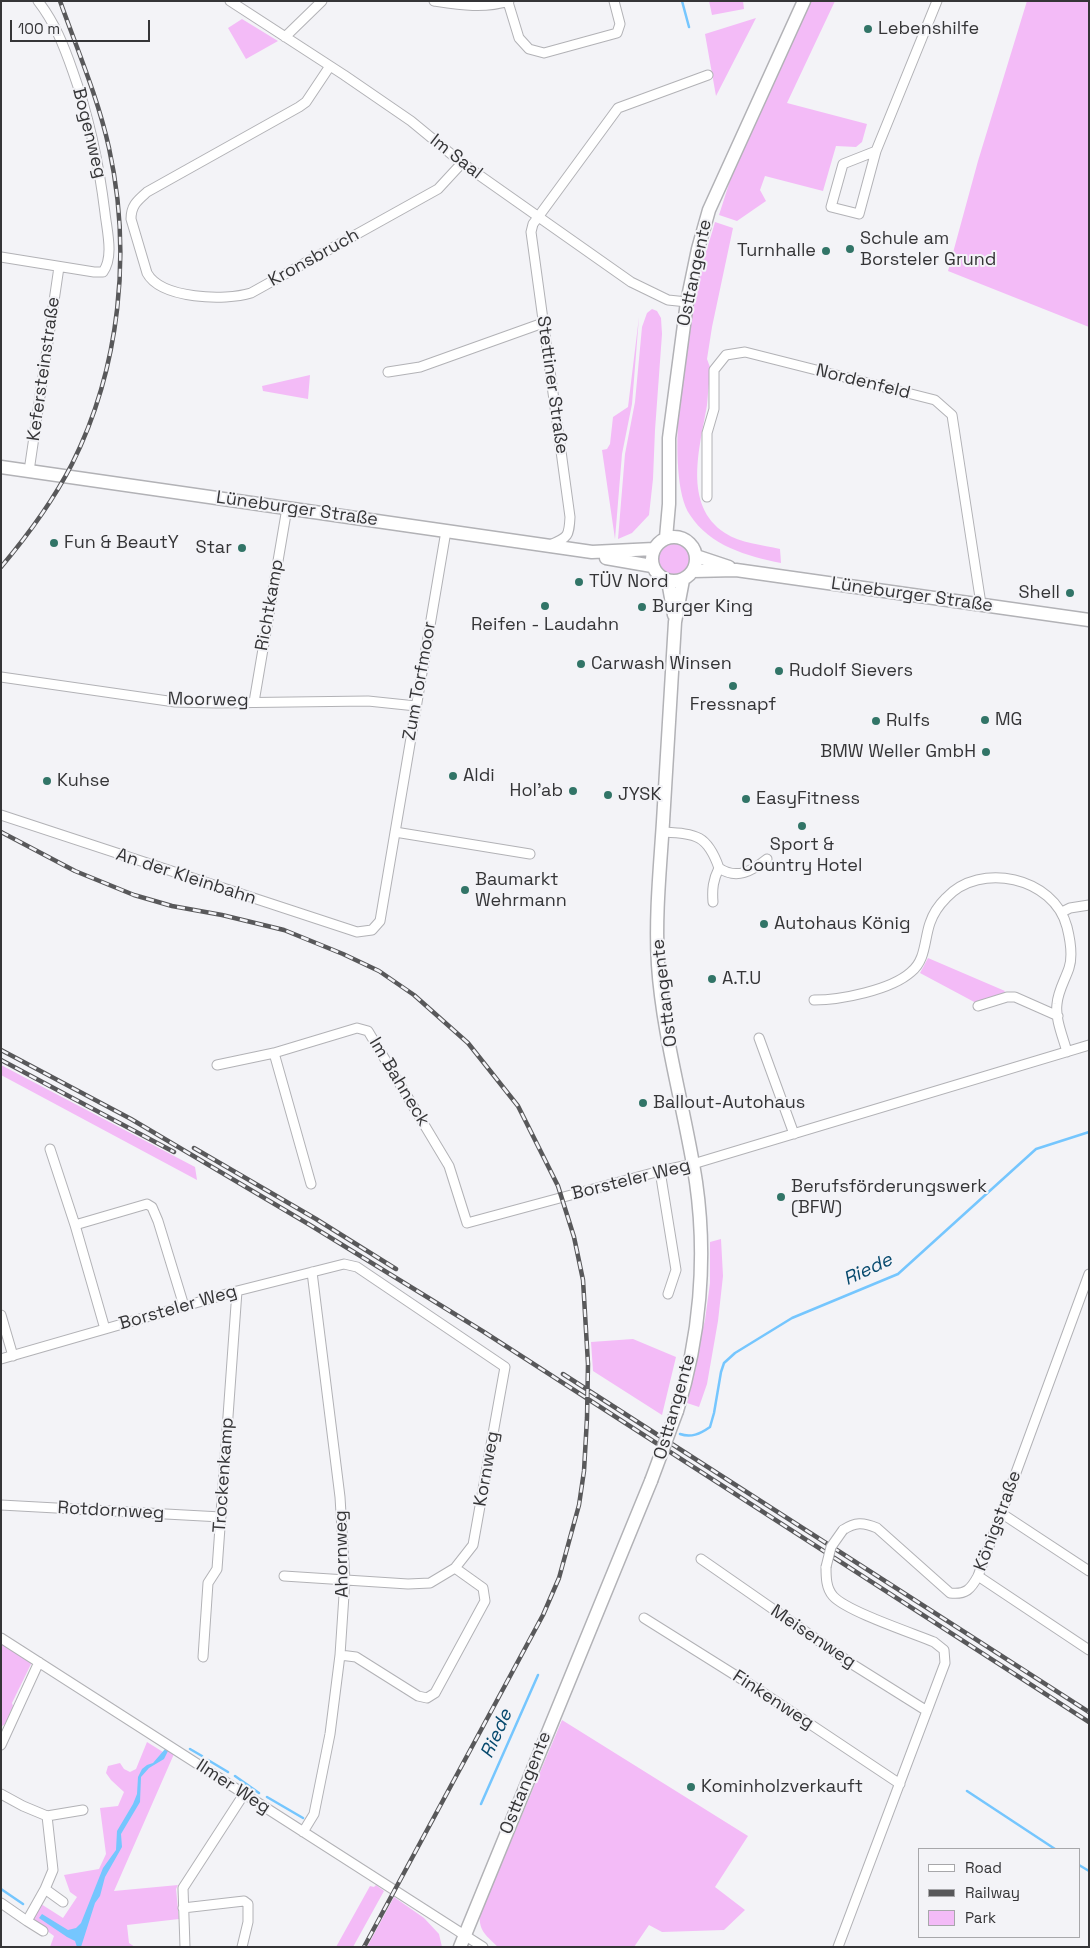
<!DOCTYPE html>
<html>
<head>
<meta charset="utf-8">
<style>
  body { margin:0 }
  #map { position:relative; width:1090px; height:1948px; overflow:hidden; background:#f3f3f7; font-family:"Space Grotesk",sans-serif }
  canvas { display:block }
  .frame { position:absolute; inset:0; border:2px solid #353537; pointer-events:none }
  .legend { position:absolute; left:918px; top:1848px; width:162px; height:90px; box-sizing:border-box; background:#f3f3f7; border:1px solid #a7a7aa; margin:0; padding:6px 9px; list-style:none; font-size:15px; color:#353537 }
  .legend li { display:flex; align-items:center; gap:10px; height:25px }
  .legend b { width:25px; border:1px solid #a7a7aa }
  .scale { position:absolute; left:10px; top:20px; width:140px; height:22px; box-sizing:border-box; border:2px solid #353537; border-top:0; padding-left:6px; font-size:15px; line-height:18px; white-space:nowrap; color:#353537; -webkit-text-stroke:4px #f3f3f7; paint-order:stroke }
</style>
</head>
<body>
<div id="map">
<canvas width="1090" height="1948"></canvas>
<div class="frame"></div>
<ul class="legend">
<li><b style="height:6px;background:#fff"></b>Road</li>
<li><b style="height:6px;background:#58585a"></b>Railway</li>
<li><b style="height:14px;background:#f3bbf7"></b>Park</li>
</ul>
<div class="scale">100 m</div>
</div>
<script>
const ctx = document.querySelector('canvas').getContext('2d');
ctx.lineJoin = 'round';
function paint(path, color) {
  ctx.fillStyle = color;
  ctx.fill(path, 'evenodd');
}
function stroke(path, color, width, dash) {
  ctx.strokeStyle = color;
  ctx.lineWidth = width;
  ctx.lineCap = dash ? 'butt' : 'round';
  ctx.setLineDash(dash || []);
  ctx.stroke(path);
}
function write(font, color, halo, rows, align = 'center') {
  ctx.font = font + ' "Space Grotesk",sans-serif';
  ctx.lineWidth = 4;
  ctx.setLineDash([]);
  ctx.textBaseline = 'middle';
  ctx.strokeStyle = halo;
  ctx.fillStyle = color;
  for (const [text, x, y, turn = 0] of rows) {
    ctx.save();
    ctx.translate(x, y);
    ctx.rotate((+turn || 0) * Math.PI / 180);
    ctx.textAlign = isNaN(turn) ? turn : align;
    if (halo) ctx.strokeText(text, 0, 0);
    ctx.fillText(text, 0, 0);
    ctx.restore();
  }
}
paint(new Path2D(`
  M709,1H743L744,9L712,15Z
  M811,1H835L787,103L867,124L862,142L856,147L836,146L823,191L765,176L760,190L766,201L737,221L719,215L734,168L763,97Z
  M1027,1H1089V327L948,271L978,161Z
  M756,18L716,96L705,34Z
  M242,19L278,41L246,59L228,28Z
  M715,222L733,228L712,327L707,359L711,370C709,382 708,393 707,405C700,447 682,505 725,533C740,543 763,545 780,549L781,563C747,556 710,546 690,515C664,476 685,334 696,287C701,265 709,244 715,222Z
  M652,309L657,311L661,318L662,334L655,430L653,479L649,515L632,533L618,539L625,454L635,402L642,327L647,313Z
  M639,317L632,404L622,454L615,539L602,450L607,449L610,444L613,417L628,407Z
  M310,375L308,399L263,391L262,386Z
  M658 560a17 17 0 1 1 34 0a17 17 0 1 1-34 0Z
  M928,958L1005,991L1001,997L978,1004L920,973Z
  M1,1065L195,1167L197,1180L1,1075Z
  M721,1239L723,1276L718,1321L707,1384L699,1407L684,1402L705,1320L710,1283V1242Z
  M633,1339L676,1357L662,1415L593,1371L591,1342Z
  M2,1644L32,1662L12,1703L13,1706L5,1724L1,1727Z
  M562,1720L748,1836L715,1887L745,1910L724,1930L662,1932L649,1925L634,1947H498C488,1937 478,1931 480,1915Z
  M147,1742L163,1752L166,1749L174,1754L114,1891L178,1885L176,1889L179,1919L127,1925L129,1943L135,1947H50L54,1936L31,1919L41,1904L63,1918L77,1897L70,1892L64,1875L99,1869L106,1854L100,1808L118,1806L124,1792L111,1780L106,1773L108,1766L120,1763L124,1769L130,1772L136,1769Z
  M376,1885L384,1891L353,1947H336L370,1886L374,1887Z
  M394,1897L424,1918L439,1934L442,1947H367Z`), '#f3bbf7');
paint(new Path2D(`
  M165,1749L168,1751L164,1759L149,1768L141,1777L140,1802L121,1834L122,1847L105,1877L100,1896L95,1903L81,1947H77L75,1941L67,1937L39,1918L42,1914L68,1930L76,1928L81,1923L103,1868L116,1850L117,1831L133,1804L137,1794L138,1777L142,1769L147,1765L153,1763Z`), '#75c6fe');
stroke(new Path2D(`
  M682,1L689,27
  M680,1434C691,1438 700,1434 710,1427L714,1413L721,1372L724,1363L735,1353L792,1318L898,1274L1036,1149L1089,1132
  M190,1749L202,1756
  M208,1760L228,1772
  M235,1776L259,1793
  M967,1791L1055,1849
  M267,1797L303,1818
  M481,1804L538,1675
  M1079,1865L1089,1871
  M1,1889L23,1904`), '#75c6fe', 2.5);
const minor = new Path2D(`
  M230,1L344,75L411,121L462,163L631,282L668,300L687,302
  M434,1C460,5 484,9 509,1
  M508,2L519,38L529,49L544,53L617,33L620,24L614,1
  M285,37L322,1
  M330,66L306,102L299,107L147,192C138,200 131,205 131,219L147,273C161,299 225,301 251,293L438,189L462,163
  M876,151L843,164L831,207L859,214L876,151L937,1
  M1,257L94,272H103C114,257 107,231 105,213C99,164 90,119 73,72C64,46 55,23 38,1
  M388,372L420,367L543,323
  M29,471L59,267
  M707,497V433L714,409V370L726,355L745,352L935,400L952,415L981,604
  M550,545C568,537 569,537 570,517L531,232L533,224L618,108L708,75
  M1,677L175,702L216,703L368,701L416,706
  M254,702L287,508
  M1,815L357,932L372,930L380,921L446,531
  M395,832L530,854
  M662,832C696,834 707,834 719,868C713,880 712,889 713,902
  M719,868C737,880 752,871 767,859
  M1062,912L1070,908L1089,905
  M814,1000C841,1000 891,990 911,972C926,960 924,940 930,923C933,914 939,905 946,898C980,861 1054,877 1067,927C1070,939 1073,956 1069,968C1065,980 1058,991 1057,1004C1055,1019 1063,1037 1067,1052
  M978,1006L1007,997H1015L1058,1016
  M759,1038L794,1134
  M274,1053L311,1184
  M217,1065L274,1053L357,1028L368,1031L449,1166L467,1223L660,1171L693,1164L1089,1045
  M50,1149L75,1225L105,1329
  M660,1171L676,1270L668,1294
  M75,1225L147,1204L152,1207L158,1221L184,1306
  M1,1315L13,1356
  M1,1359L237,1291L344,1264L357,1267L505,1367L473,1545L455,1568L430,1583L408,1584L284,1576
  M1,1505L221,1517
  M1001,1513L1089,1571
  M843,1530C855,1522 863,1522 877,1528L950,1593C966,1595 971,1589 978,1576L1089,1274
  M701,1559L852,1664L927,1711
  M826,1567C826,1577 826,1588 833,1596C846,1611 912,1633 934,1642L944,1650L945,1663L838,1947
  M978,1576L1089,1650
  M644,1618L762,1692L900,1784
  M1,1638C162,1741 322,1844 483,1947
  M340,1655L356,1657L418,1696L427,1698L435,1693L485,1601L483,1588L455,1568
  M203,1657L208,1583L217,1569L237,1291
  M1,1745L39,1662
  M1,1794L23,1806L47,1816L83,1810
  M47,1816L53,1870L45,1889L63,1902
  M303,1832L314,1814L330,1734L340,1655L345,1580L340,1497L312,1272
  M1,1903L27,1921L45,1889
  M183,1908L244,1901L248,1904V1922L242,1947
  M27,1921L43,1931
  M185,1947L183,1888L244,1794`);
const secondary = new Path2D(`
  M1,467L592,552L654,549
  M652 559a22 22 0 1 1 44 0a22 22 0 1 1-44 0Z
  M666,538L669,504V438L687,302L698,249L709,210L804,1
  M696,556L729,567
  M606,558L652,566
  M693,571L736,570L1089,620
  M668,581L674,615
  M677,1411C700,1338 707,1258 696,1182C685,1110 663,1038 658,965C655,917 660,869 663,822C667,755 671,689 675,622L683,580
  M460,1947L651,1481`);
stroke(minor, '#b2b2b6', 11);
stroke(secondary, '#b2b2b6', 15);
stroke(minor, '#fff', 9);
stroke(secondary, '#fff', 12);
const rail = new Path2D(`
  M1,567C28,535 53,501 72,464C120,368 132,252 109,148C98,98 77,49 60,1
  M1,832L75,871L134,895L172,906L222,915L284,930L343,954L379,971L414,995L468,1043L518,1106L558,1186L574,1237L583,1280L588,1364L587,1418L584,1471L579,1505L559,1578L543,1615L364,1947
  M1,1050L131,1119L310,1225L484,1332L1089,1722
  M1,1060L174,1152
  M194,1148L316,1219L396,1269
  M563,1374L1089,1712`);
stroke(rail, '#58585a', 4.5);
stroke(rail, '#f3f3f7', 2.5, [8]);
const minorBridge = new Path2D(`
  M826,1567L831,1547L843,1530`);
const secondaryBridge = new Path2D(`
  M651,1481L677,1411`);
stroke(minorBridge, '#b2b2b6', 11, []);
stroke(secondaryBridge, '#b2b2b6', 15, []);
stroke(minorBridge, '#fff', 9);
stroke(secondaryBridge, '#fff', 12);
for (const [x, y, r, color] of [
  [868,29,5,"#317467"],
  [850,249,5,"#317467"],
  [826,251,5,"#317467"],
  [54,543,5,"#317467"],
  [242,548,5,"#317467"],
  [579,582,5,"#317467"],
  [1070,593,5,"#317467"],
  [545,606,5,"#317467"],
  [642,607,5,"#317467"],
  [581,664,5,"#317467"],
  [779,671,5,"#317467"],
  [733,686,5,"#317467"],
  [985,720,5,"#317467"],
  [876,721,5,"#317467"],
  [986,752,5,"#317467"],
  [453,776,5,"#317467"],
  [47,781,5,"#317467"],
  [573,791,5,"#317467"],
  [608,795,5,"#317467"],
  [746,799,5,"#317467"],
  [802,826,5,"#317467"],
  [465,890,5,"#317467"],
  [764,924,5,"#317467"],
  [712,979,5,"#317467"],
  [643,1103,5,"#317467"],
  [781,1197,5,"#317467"],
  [691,1787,5,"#317467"]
]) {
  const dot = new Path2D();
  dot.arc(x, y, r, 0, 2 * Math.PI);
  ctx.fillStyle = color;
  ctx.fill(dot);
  stroke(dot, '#f3f3f7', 2);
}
write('18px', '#353537', '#f3f3f7', [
  ["Lebenshilfe",878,29],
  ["Schule am",860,239],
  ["Borsteler Grund",860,260],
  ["Turnhalle",816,251,"right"],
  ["Fun & BeautY",64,543],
  ["Star",232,548,"right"],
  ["TÜV Nord",589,582],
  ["Shell",1060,593,"right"],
  ["Burger King",652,607],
  ["Reifen - Laudahn",545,625,"center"],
  ["Carwash Winsen",591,664],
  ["Rudolf Sievers",789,671],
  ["Fressnapf",733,705,"center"],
  ["MG",995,720],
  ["Rulfs",886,721],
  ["BMW Weller GmbH",976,752,"right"],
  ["Aldi",463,776],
  ["Kuhse",57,781],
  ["Hol'ab",563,791,"right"],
  ["JYSK",618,795],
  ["EasyFitness",756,799],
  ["Sport &",802,845,"center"],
  ["Country Hotel",802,866,"center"],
  ["Baumarkt",475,880],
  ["Wehrmann",475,901],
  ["Autohaus König",774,924],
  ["A.T.U",722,979],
  ["Ballout-Autohaus",653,1103],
  ["Berufsförderungswerk",791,1187],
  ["(BFW)",791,1208],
  ["Kominholzverkauft",701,1787]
], 'left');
write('18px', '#353537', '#f3f3f7', [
  ["Bogenweg",89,133,76],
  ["Im Saal",456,157,38],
  ["Kronsbruch",314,258,-29],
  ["Osttangente",695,273,-78],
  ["Kefersteinstraße",44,369,-82],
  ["Nordenfeld",863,382,14],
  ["Stettiner Straße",552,385,82],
  ["Lüneburger Straße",297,509,8],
  ["Lüneburger Straße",912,595,8],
  ["Richtkamp",270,605,-80],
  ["Zum Torfmoor",420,681,-80],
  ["Moorweg",208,700,1],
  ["An der Kleinbahn",186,877,18],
  ["Osttangente",665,993,-97],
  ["Im Bahneck",399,1082,59],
  ["Borsteler Weg",631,1180,-14],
  ["Borsteler Weg",178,1308,-16],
  ["Osttangente",675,1407,-74],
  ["Kornweg",487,1469,-80],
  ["Trockenkamp",224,1475,-86],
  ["Rotdornweg",111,1511,3],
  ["Königstraße",998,1521,-70],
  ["Ahornweg",342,1554,-91],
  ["Meisenweg",813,1637,34],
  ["Finkenweg",773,1700,33],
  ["Osttangente",526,1783,-68],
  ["Ilmer Weg",233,1787,33]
]);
write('italic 19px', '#06496d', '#f3f3f7', [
  ["Riede",868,1270,-25],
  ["Riede",497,1734,-66]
]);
</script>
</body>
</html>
